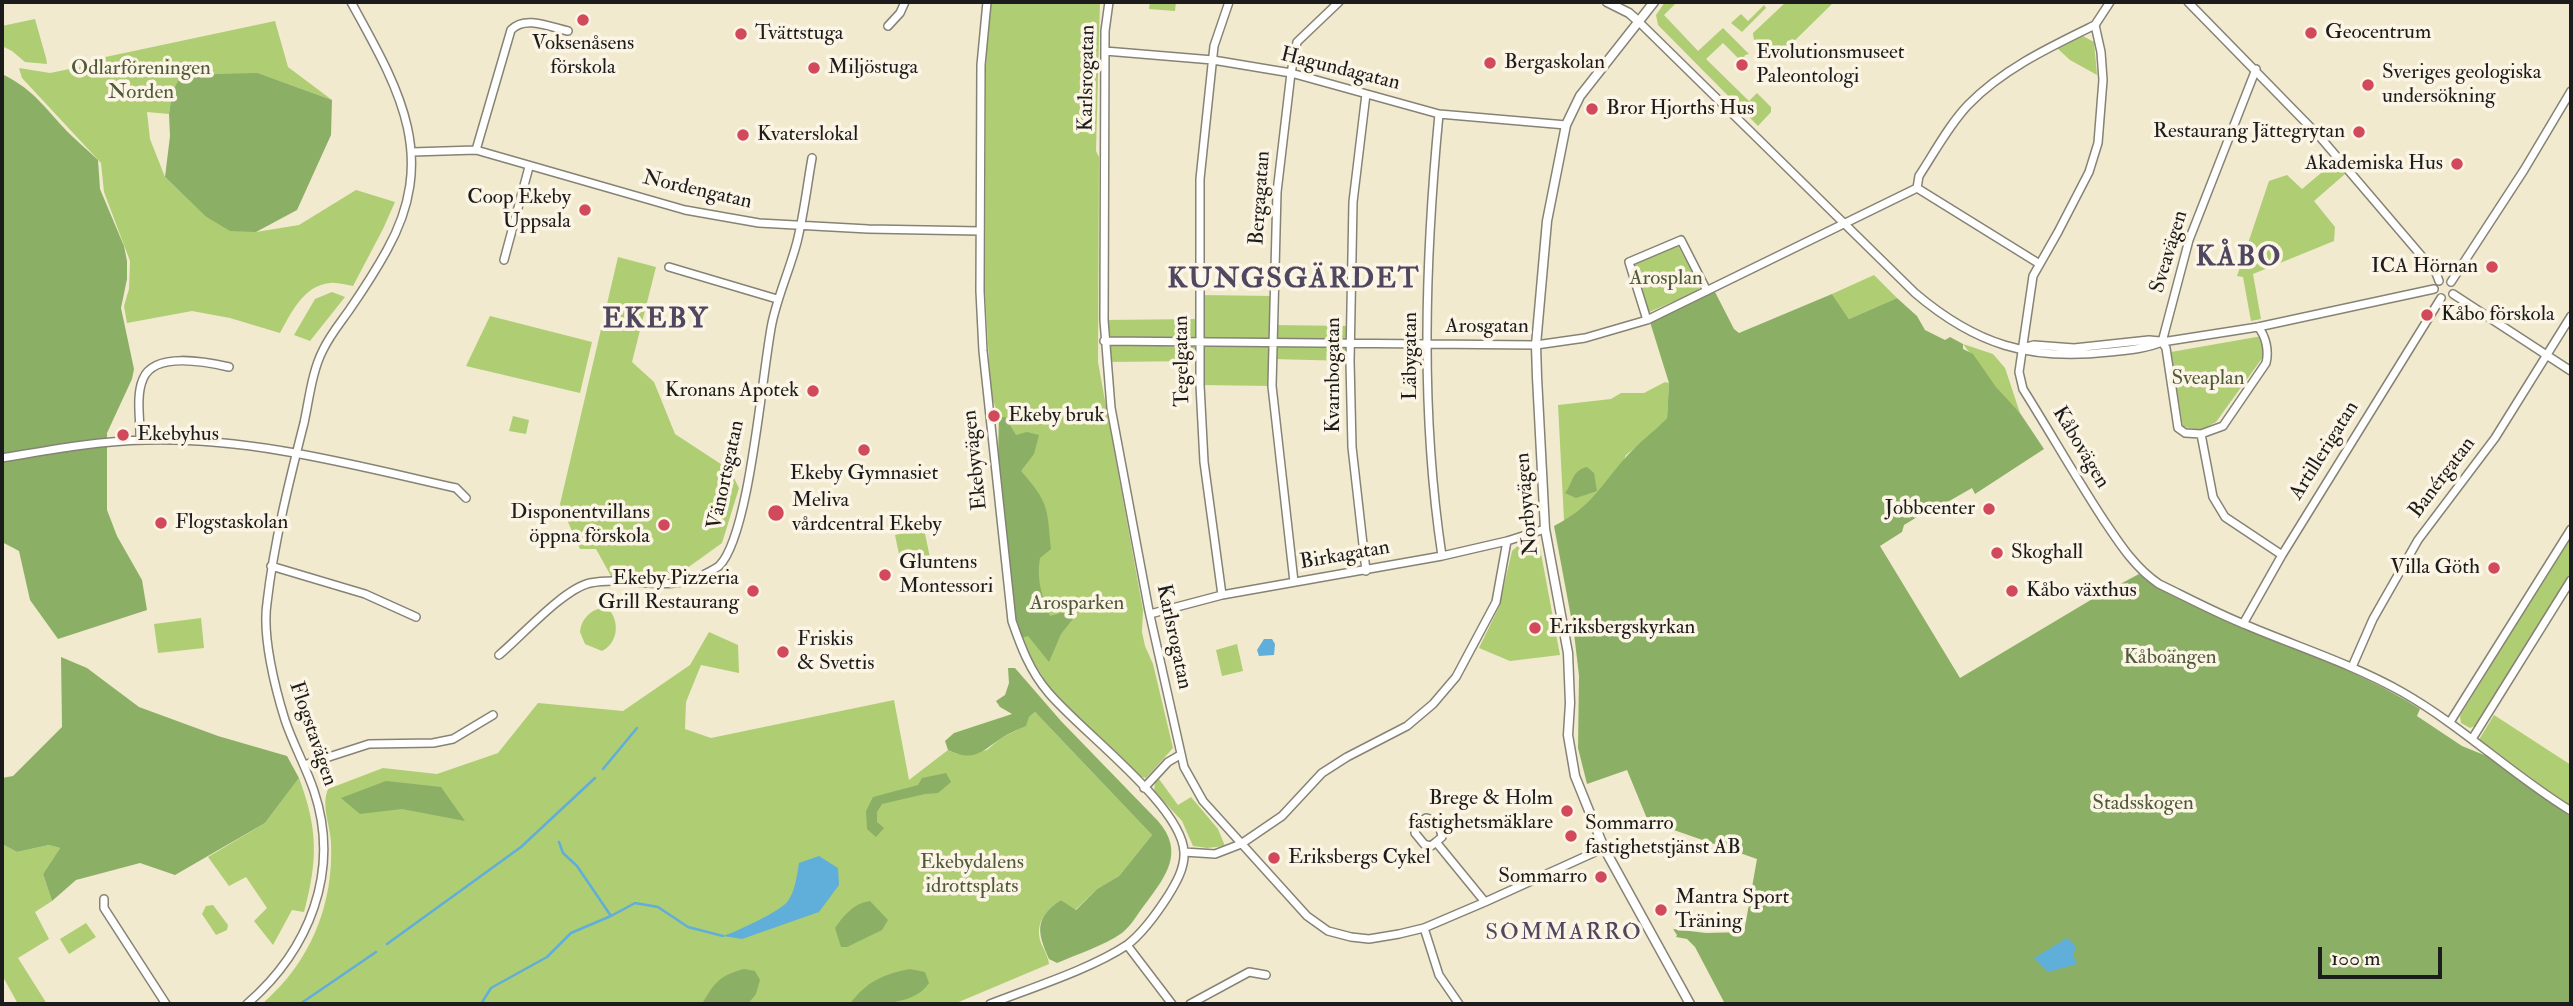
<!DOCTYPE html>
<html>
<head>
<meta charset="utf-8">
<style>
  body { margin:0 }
  #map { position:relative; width:2573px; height:1006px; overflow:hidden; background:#f1eacf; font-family:"IM FELL Double Pica",serif }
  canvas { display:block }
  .frame { position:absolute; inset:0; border:4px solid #1c1c1c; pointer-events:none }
  .scale { position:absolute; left:2318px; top:947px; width:124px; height:32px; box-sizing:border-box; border:4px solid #1c1c1c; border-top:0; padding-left:9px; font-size:21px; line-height:24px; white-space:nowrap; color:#1c1c1c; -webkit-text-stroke:5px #fcf5e5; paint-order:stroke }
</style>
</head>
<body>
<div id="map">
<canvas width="2573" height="1006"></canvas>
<div class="frame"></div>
<div class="scale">100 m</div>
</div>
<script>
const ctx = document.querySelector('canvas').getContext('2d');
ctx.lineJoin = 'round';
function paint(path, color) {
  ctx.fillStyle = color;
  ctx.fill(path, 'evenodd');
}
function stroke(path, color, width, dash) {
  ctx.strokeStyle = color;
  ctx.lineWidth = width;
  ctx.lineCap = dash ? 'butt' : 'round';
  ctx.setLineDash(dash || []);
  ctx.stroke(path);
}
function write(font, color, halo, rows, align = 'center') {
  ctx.font = font + ' "IM FELL Double Pica",serif';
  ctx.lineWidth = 7;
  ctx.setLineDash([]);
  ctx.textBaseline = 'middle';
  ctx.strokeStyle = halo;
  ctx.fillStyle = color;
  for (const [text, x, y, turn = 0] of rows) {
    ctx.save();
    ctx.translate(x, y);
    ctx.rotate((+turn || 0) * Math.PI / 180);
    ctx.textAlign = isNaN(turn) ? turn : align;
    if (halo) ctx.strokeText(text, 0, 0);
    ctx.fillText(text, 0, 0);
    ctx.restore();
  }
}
paint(new Path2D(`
  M991,2H1100L1096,151L1099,157L1098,362L1143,610L1142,632L1145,646L1153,664L1173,748L1146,778L1137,776L1051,690L1028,653L1016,620L998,470L999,417L991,395L985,291L986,67L988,22Z
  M1150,2H1176L1175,11L1149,9Z
  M1665,2H1677L1664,15L1698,51L1723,28L1749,54L1745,55L1742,62L1723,43L1706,59L1749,101L1757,93L1771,107V112L1758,126L1658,25L1656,15Z
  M1786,2H1834L1779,56L1772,57C1763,51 1753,45 1753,33Z
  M1764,5L1766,8L1742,32L1731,23L1741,14L1748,21Z
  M35,19L46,58L47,64L25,62L12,51L2,46V26Z
  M275,21L288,67L332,100L258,73L172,93L169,114L147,112L150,139L165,177L205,216L256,232L299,225L356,190L395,202L383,229L353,286C346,285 337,282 330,283C304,285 291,313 280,333L230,318L192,311L127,323L124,306L129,289L130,261L104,192L101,163L22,78L19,68L50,73L89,65L97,66L96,59Z
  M2083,36L2094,42L2097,75L2070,60L2057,48Z
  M2333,163L2345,174L2314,201L2335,227L2334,241L2253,274L2261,319L2251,321L2243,277L2237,276L2269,181L2287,175L2302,189Z
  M1677,244L1700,286L1698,291L1647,313L1632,264Z
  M618,257L656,267L632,362L654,382L675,434L730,470L739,488L722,543L697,561L674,577L611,576L596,549H580L560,504Z
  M1874,275L1897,298L1849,319L1832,294Z
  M332,292L345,297L310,341L294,335L315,299Z
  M1200,295L1273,296L1272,325L1351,326L1350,361L1272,359V386L1200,385L1199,361L1106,362L1104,320L1199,319Z
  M490,316L592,342L580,393L466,366Z
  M2262,336L2265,350L2263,357L2216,422L2201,430L2183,427L2171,352Z
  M1963,344L1993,354L2005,368L2020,413L2001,394Z
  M1665,382L1669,383L1667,418L1653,433L1626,455L1619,473L1621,502L1567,525L1564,520L1558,405L1611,399L1621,393H1644Z
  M513,416L529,420L526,434L509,431Z
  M924,529L932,567L908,571L905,553L899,554L895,535Z
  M2571,536V572L2477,725L2470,728L2461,723L2460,716Z
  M1530,541L1535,542L1540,548L1560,655L1510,661L1479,648L1499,607L1512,551L1520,544Z
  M601,608L611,612C620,626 616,644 602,651L585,644L580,632C581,620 589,611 601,608Z
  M201,618L204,648L158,653L154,624Z
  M709,632L738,645L739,673L701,665L686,702L685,729L711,738L894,700L909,780L948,750L957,754L987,750L1001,738L1025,726L1029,717L1035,712L1152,835L1119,876L1097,889L1075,910L1061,900C1046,910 1034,923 1041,943C1044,950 1048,956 1049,964L954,1004H262C310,963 334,905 331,842C330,824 321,806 328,789L383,768L437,774L498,753L538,703L623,711L690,665Z
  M1237,644L1243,671L1222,676L1216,650Z
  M2494,715L2571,765V811L2477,743Z
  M299,778C318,829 318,860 304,912L292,910L273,945L254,921L267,908L246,877L229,886L208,857L265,823Z
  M1159,779L1178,805L1191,797L1218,829L1225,846L1207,848L1193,846L1182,821L1154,791L1155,783Z
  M2,844L17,852L49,845L60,848L43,874L52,901L35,912L49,939L18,958L47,1004H18L2,975Z
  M213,905L228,925L227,930L216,935L202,914L206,906Z
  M86,923L96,937L69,954L60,939Z`), '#afcd73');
paint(new Path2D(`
  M258,73L332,100L331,135L297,210L256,232L230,231L205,216L165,177L170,136L169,114L172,93L181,75Z
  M2,74C37,91 46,111 73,137C81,145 90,152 98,160L100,189L124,246L127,261V279L121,308L134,369L132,379L107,433V510L117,536L142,580L147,610L58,639L30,600L19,551L2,542Z
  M1715,292L1734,329L1739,333L1832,294L1849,319L1897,298L1917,316L1925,330L1945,340L1950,337L1963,344V349L1973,354L1996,387L2020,413L2044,449L1975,494L1972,488L1944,504L1940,503L1904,525L1902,532L1880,546L1960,678L2094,598L2139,574C2159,592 2185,601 2209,613C2280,646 2355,667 2420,709L2417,716L2462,746L2489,757L2571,817V1004H1725L1695,947L1687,939L1676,937L1677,935L1673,929L1706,933L1744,932L1757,859L1648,821L1627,770L1587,784L1578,748L1579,676L1574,633L1554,526C1593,506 1598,488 1627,456C1639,442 1654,432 1667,418L1669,383L1650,322Z
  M999,417H1005L1016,435L1027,432L1039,435L1034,454L1021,471C1049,503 1047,507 1051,549L1040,558C1036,579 1042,597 1050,616L1067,611L1076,615L1061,634L1049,662L1028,636L1022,638L1016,620L998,470Z
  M1587,467L1594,473L1597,491L1576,498L1565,493C1574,482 1571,471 1587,467Z
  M61,657L87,668L139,707L218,736L287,756L299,778L265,823L175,875L140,863L76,880L52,901L43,874L60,848L49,845L17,852L2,844V778L13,776L62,727Z
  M1008,668H1015L1061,721L1158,821C1185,852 1166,876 1146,903C1138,913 1132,925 1122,933C1103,946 1078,954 1057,963L1049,959C1037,932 1034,918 1061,900L1076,910L1097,889L1119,876L1152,835L1035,712L1029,717L1026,726C1017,730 1007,734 1000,739C980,753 973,762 948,750L945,741L954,733L1012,714L1000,707L996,701L1005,695L1009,683Z
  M946,773L951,782L938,793L925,794L882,804L877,812V822L884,828L876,837L867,829L866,811L873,797L918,785L922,778Z
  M386,781L441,787L465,821L402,809L360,814L341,798Z
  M870,901L888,920L882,930L847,947H841L835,928C844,915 854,903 870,901Z
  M744,969L755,971L760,980L756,994L748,1004H702C715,982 719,976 744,969Z
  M910,969L925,972L929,983C914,1006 876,1004 850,1004C866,982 883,974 910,969Z`), '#8bb065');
paint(new Path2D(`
  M1264,639H1272L1275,644L1274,655L1259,656L1257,650Z
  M819,856L838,868L839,885L819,912L742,939L723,936C736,932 781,911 788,901C795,891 797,876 799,863Z
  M2067,938L2076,946L2073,955L2077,964L2048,972L2034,958Z`), '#60aeda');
stroke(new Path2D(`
  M603,769L637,728
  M559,842L563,853L577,866L611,916
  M387,944L521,847L595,778
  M300,1004L376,952
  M481,1004L491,988L547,957L571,933L611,916L635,903L658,907L688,927L723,936`), '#60aeda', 2.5);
const minor = new Path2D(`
  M987,2L981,65L980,291L983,351L1012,621C1021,647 1030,671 1048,692C1079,730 1182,805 1184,852C1185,868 1176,883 1168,896C1157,913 1143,933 1127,945C1091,969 1031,988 990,1004
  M1109,2L1105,31L1104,320L1111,408L1149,611L1184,767L1203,801L1307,916L1328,931L1351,937L1369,939L1399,934L1424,928L1485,902L1604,848
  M2110,2L2095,25L2101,52L2103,80L2098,143L2089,172L2058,232L2033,276L2019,372L2023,389C2050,432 2075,476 2103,519C2119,543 2135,568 2159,584C2188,598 2216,613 2246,625C2298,647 2352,664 2402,692C2462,726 2512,775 2571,811
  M2188,2L2320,137L2436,273L2439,281
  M1638,21L1915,293C1976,345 2030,361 2109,352C2127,350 2145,349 2162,342L2258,327L2434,289
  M888,26L900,13L905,2
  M1105,51L1213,60L1291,73L1439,114L1566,125
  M2256,69L2189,240L2162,342L2166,348L2178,428L2185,433L2201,434L2213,497L2225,517L2282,555
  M1439,114C1425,260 1420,410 1442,556
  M476,150L511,30C525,15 550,27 568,31
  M412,152L476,150L685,210L759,223L868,229L980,231
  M1917,188L2038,263
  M504,260L529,167
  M669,267L777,299
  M2451,282L2524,170L2571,91
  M2453,294L2571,371
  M1647,320L1629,262L1681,240L1707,291
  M1104,341L1536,345L1585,338L1647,320L1917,188L1919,176C1934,153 1949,125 1968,105C2003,69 2050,47 2095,25
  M2022,348L2034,345L2074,348L2149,340L2160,341
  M140,434C140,417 136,395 143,379C154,351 207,362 229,367
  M2201,434L2223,426L2266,363C2269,351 2266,336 2258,327
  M2,458C49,450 97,441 145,440C251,437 354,465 456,488L466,498
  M271,566L365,594L416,617
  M1366,571L1352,447L1350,361L1353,202L1366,94
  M1294,582L1272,386L1277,192L1291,73L1297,42L1339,2
  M1222,595L1204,462L1200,385V179L1214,46L1229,2
  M1150,614L1222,595L1442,556L1507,541L1545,529
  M2243,624L2282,555L2441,298
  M499,655C521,637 563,589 590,583C628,575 670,594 705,574C709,572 715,569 719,566C750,536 762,372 772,323C778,295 790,269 797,242C804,214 807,186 812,158
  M2352,667L2373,619L2418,540L2495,438L2571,316
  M2450,722L2571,529
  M2472,739L2571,580
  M304,765L369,744L433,743L453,739L493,715
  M1144,788L1168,762L1180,755
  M1436,842L1442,837C1441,828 1436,820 1426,818L1416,826L1415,833L1424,844L1431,846L1436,842L1485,902
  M1184,852L1215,854L1241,844L1282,816L1322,773L1347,757L1407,726L1433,704L1456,677L1496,602L1507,541
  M104,899V908L166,1004
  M1424,928L1439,975L1459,1004
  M1127,945L1172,1004
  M247,1004C309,950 341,872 314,791C306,767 293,744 285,720C275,688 262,636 267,603C274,542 289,482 304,423C309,400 312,371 323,350C330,335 341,322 350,309C363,290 376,270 387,250C440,155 397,86 351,2
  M1190,1004L1249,972L1266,975`);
const tertiary = new Path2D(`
  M1607,2L1629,13L1638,21
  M1654,2L1580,96L1566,125L1547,221L1536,345L1537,377L1545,529L1568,653L1570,703L1568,735L1575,776L1604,848L1690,1004`);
stroke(minor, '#868376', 10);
stroke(tertiary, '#868376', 11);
stroke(minor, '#fff', 7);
stroke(tertiary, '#fff', 8);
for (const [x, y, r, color] of [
  [583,20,7,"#d1495b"],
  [2311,33,7,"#d1495b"],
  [741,34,7,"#d1495b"],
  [1490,63,7,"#d1495b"],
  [1742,65,7,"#d1495b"],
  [814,68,7,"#d1495b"],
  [2368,85,7,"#d1495b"],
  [1592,109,7,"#d1495b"],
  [2359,132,7,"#d1495b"],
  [743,135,7,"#d1495b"],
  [2457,164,7,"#d1495b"],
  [585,210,7,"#d1495b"],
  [2492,267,7,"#d1495b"],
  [2427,315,7,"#d1495b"],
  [813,391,7,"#d1495b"],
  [994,416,7,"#d1495b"],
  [123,435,7,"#d1495b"],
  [864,450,7,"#d1495b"],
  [1989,509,7,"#d1495b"],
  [776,513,9,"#d1495b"],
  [161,523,7,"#d1495b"],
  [664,525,7,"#d1495b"],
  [1997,553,7,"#d1495b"],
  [2494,568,7,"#d1495b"],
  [885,575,7,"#d1495b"],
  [753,591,7,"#d1495b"],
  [2012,591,7,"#d1495b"],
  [1535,628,7,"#d1495b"],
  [783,652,7,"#d1495b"],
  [1567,811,7,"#d1495b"],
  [1571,836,7,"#d1495b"],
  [1274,858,7,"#d1495b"],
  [1601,877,7,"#d1495b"],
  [1661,910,7,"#d1495b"]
]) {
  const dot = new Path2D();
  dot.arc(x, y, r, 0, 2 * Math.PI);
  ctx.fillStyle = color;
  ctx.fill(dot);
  stroke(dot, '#fcf5e5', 2.5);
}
write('21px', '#1c1c1c', '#fcf5e5', [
  ["Geocentrum",2325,33],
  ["Tvättstuga",755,34],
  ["Voksenåsens",583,44,"center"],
  ["förskola",583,68,"center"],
  ["Evolutionsmuseet",1756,53],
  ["Paleontologi",1756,77],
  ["Bergaskolan",1504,63],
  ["Miljöstuga",828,68],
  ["Sveriges geologiska",2382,73],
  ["undersökning",2382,97],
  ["Bror Hjorths Hus",1606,109],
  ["Restaurang Jättegrytan",2345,132,"right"],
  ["Kvaterslokal",757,135],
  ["Akademiska Hus",2443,164,"right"],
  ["Coop Ekeby",571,198,"right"],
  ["Uppsala",571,222,"right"],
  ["ICA Hörnan",2478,267,"right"],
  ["Kåbo förskola",2441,315],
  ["Kronans Apotek",799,391,"right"],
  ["Ekeby bruk",1008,416],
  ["Ekebyhus",137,435],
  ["Ekeby Gymnasiet",864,474,"center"],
  ["Meliva",792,501],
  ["vårdcentral Ekeby",792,525],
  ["Jobbcenter",1975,509,"right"],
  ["Disponentvillans",650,513,"right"],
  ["öppna förskola",650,537,"right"],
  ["Flogstaskolan",175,523],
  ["Skoghall",2011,553],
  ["Gluntens",899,563],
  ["Montessori",899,587],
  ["Villa Göth",2480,568,"right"],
  ["Ekeby Pizzeria",739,579,"right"],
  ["Grill Restaurang",739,603,"right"],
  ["Kåbo växthus",2026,591],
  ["Eriksbergskyrkan",1549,628],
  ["Friskis",797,640],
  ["& Svettis",797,664],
  ["Brege & Holm",1553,799,"right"],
  ["fastighetsmäklare",1553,823,"right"],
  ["Sommarro",1585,824],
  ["fastighetstjänst AB",1585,848],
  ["Eriksbergs Cykel",1288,858],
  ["Sommarro",1587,877,"right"],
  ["Mantra Sport",1675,898],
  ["Träning",1675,922]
], 'left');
write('21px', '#4f5a3a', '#fcf5e5', [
  ["Odlarföreningen",141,69],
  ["Norden",141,93],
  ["Arosplan",1666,279],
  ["Sveaplan",2208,379],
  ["Arosparken",1077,604],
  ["Kåboängen",2170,658],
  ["Stadsskogen",2143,804],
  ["Ekebydalens",972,863],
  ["idrottsplats",972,887]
]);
write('21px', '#1c1c1c', '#fcf5e5', [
  ["Hagundagatan",1340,70,14],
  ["Karlsrogatan",1088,78,-89],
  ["Nordengatan",697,191,13],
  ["Bergagatan",1261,198,-86],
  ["Sveavägen",2170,252,-73],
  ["Arosgatan",1487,327],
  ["Läbygatan",1411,356,-90],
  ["Tegelgatan",1183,361,-91],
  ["Kvarnbogatan",1334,375,-90],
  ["Kåbovägen",2080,448,59],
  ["Artillerigatan",2325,451,-58],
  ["Ekebyvägen",976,460,-96],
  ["Vänortsgatan",727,475,-78],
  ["Banérgatan",2443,478,-53],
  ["Norbyvägen",1528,504,-95],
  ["Birkagatan",1345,556,-10],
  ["Karlsrogatan",1173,637,78],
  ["Flogstavägen",312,734,71]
]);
ctx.letterSpacing = '2px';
write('23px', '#4f4760', '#fcf5e5', [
  ["SOMMARRO",1564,934]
]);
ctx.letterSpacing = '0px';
ctx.letterSpacing = '2px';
write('bold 28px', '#4f4760', '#fcf5e5', [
  ["KÅBO",2239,259],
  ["KUNGSGÄRDET",1294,281],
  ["EKEBY",656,321]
]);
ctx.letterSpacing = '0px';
</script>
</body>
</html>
